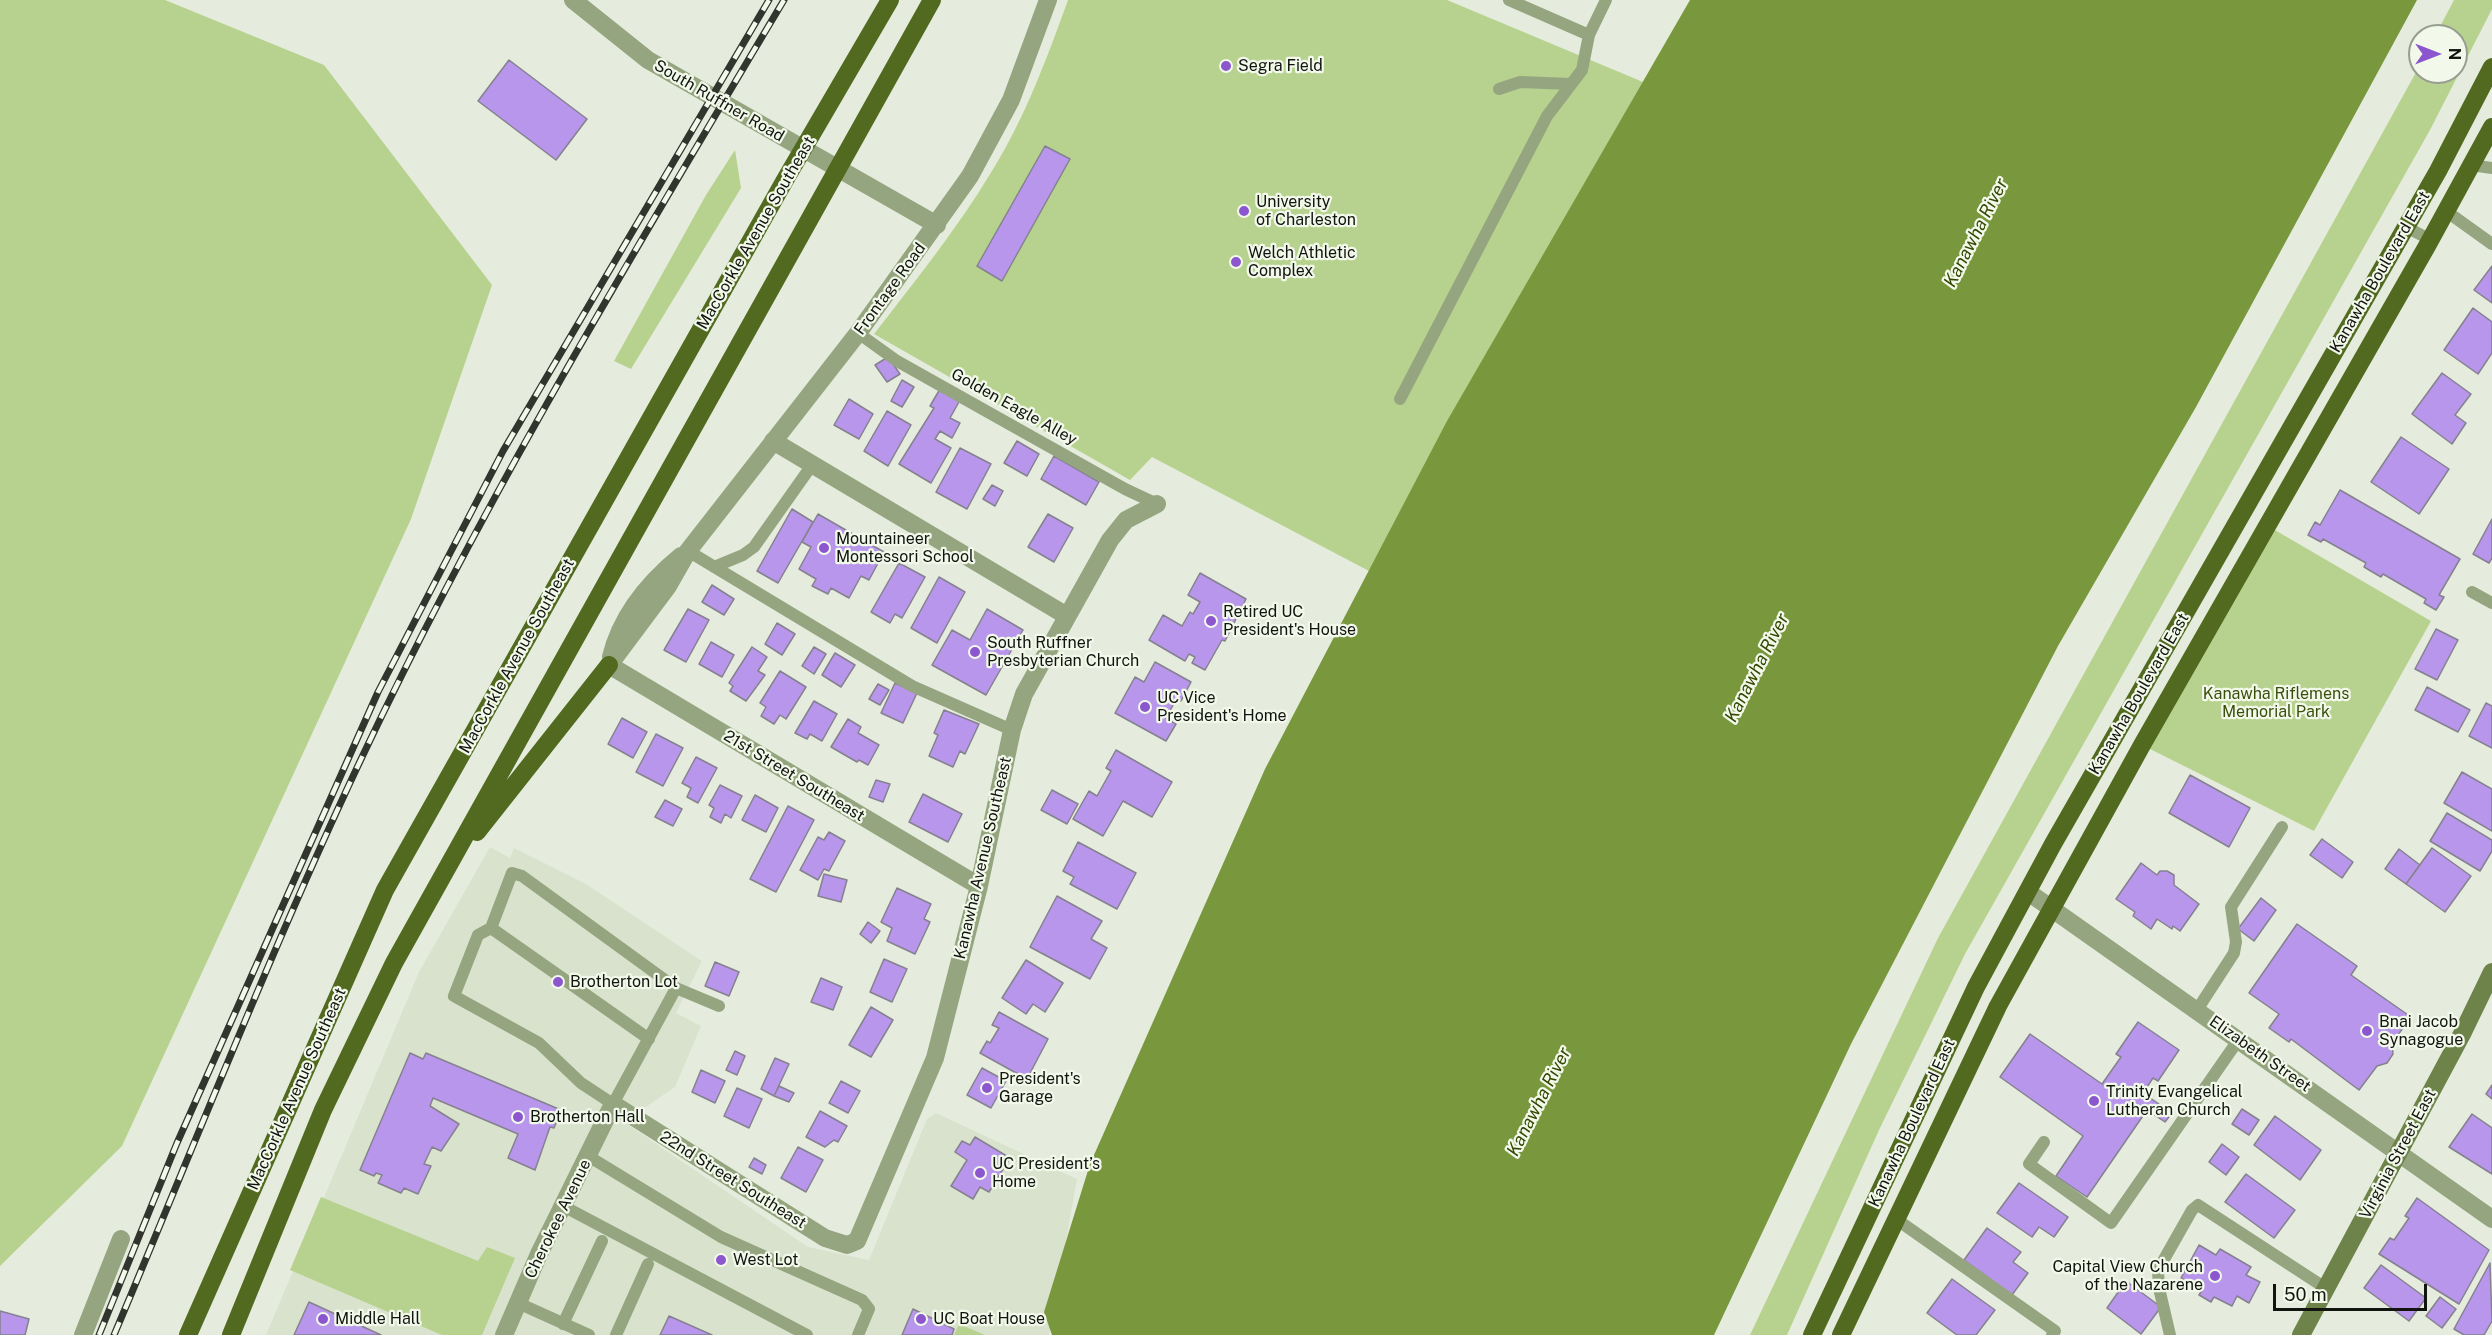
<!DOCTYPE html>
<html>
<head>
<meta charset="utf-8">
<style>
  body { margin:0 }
  #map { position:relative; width:2492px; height:1335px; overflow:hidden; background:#e5ecdd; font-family:"Public Sans",sans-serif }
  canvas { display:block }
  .north { position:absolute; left:2408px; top:24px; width:60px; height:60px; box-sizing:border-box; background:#f2f9ea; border:2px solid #989d92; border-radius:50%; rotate:90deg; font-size:16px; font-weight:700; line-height:24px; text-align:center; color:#12140f }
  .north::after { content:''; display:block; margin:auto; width:21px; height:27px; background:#8b56ce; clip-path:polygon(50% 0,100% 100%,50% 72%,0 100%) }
  .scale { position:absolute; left:2273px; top:1284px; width:154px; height:27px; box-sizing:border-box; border:3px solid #12140f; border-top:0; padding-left:8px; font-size:18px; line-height:21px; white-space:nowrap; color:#12140f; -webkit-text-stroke:4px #f2f9ea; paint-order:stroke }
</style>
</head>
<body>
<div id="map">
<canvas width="2492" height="1335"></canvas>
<div class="north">N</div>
<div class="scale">50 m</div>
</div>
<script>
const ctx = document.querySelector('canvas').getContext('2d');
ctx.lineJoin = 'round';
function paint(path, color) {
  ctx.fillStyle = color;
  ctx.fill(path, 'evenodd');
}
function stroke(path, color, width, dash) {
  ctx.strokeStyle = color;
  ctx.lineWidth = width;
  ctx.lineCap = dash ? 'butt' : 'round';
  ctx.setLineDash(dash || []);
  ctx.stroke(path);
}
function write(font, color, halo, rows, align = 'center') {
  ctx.font = font + ' "Public Sans",sans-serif';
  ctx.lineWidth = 4.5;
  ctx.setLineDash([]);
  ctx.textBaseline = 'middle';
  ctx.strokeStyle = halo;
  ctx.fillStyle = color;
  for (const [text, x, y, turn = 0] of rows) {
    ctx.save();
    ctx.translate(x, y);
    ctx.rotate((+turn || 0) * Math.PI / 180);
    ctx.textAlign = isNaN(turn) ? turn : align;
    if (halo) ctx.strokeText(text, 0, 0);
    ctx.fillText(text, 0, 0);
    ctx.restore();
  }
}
paint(new Path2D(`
  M490,847L510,858L514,848L586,884L702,961L676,1013L701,1026L675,1087L624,1122L808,1247L869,1260L927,1119L936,1113L1077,1179L1049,1335H266L419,972Z`), '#d9e2cc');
paint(new Path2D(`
  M0,0H165L324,65L492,285L411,519L122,1146L0,1266Z
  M1068,0H1447L1643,82L1369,571L1152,457L1130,480L874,334C915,281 957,229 992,171C1025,118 1047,58 1068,0Z
  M2454,0H2492V9L2430,130L1965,954L1879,1130L1787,1335H1750L1938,938L2420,65V72H2456V36H2435Z
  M735,150L741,188L631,369L614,361L706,195Z
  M2268,526L2431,621L2314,831L2142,745Z
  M321,1197L478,1261L487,1247L515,1258L482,1335H442L290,1270Z
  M959,1324L985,1335H954Z`), '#b7d28f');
paint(new Path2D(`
  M1690,0H2417L2196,407L2058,646L1851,1044L1714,1335H1052L1044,1312L1090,1164L1265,769L1447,421Z`), '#79983e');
const building = new Path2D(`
  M509,60L587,119L556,160L478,101Z
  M1045,146L1070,159L1002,281L977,266Z
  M2492,266V303L2474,290Z
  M2473,308L2492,322V353L2478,374L2444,350Z
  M888,357L900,374L887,382L875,365Z
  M2442,373L2471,394L2455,415L2466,423L2452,444L2412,414Z
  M902,380L914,387L902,407L891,401Z
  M940,389L960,400L950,418L960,423L952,438L940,431L935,439L951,448L931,483L899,464L934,408L930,406Z
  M849,399L873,414L859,439L834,425Z
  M887,411L911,425L888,466L864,451Z
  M2401,437L2449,469L2419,514L2371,482Z
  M1017,441L1039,454L1027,476L1004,463Z
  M960,448L991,464L967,509L936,492Z
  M1054,456L1099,482L1086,505L1041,479Z
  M992,485L1003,491L995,506L983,499Z
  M2340,490L2460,559L2439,595L2444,597L2436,610L2424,603L2426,599L2383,574L2381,577L2364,567L2366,563L2323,539L2321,542L2308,535L2315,522L2320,525Z
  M792,509L813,522L778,583L757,571Z
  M818,514L884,552L869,580L861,576L849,598L831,588L828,594L812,586L816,579L799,569L811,547L802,542Z
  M1048,514L1073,528L1054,562L1028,547Z
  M2492,519V558L2489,563L2473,554Z
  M899,563L925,577L902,618L895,614L890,623L871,612Z
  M1200,573L1246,599L1225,641L1222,640L1205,670L1192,663L1195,657L1189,654L1185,661L1149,640L1163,615L1182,626L1190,612L1193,614L1200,602L1188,595Z
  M939,577L965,592L937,643L911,628Z
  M712,585L734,599L724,615L702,602Z
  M688,609L709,620L686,662L664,650Z
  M987,609L1023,630L986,695L932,665L952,630L970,640Z
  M777,623L795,634L782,655L765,644Z
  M2436,629L2458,640L2437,680L2415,669Z
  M711,642L734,655L722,677L699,664Z
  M752,647L767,657L758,671L765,675L746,701L730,691L733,686L729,683Z
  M814,647L826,654L814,674L802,666Z
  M835,653L855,665L841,687L822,675Z
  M1155,662L1191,682L1181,701L1177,698L1166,718L1176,724L1166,741L1115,713L1135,677L1144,682Z
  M780,671L806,687L786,719L780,715L774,724L761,716L766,707L760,703Z
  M895,683L917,693L903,723L881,713Z
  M878,684L889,690L880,705L869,699Z
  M2427,687L2470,710L2458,732L2415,710Z
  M814,701L837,714L822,741L810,734L807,739L795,733Z
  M2486,703L2492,706V748L2469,736Z
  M944,710L979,724L965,754L960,751L953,767L929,756L938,735L934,733Z
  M622,718L647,732L633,758L608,744Z
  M848,719L861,727L858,733L879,745L868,765L859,760L857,762L831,747Z
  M656,734L683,748L663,786L636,772Z
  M1116,750L1172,782L1152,817L1123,801L1103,836L1073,819L1089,791L1097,796L1111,771L1106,768Z
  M696,757L717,768L698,803L687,797L691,788L682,783Z
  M2462,772L2492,789V831L2444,803Z
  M2190,775L2250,808L2229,847L2169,813Z
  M876,780L890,784L883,802L869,797Z
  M720,785L742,796L731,818L725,814L721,823L710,817L714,808L709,805Z
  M1052,790L1078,804L1067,824L1041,810Z
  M923,794L962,814L948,842L909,822Z
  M755,795L778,808L766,832L742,820Z
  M665,800L682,809L673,826L655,817Z
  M788,806L814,820L776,892L750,879Z
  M2447,813L2492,840V851L2480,871L2430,841Z
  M829,832L845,841L829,871L824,869L818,880L800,870L818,837L824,840Z
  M2322,839L2353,862L2342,878L2310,855Z
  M1078,842L1136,873L1117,909L1070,884L1074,877L1063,871Z
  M2432,848L2471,876L2445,912L2406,884Z
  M2399,849L2420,865L2406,884L2385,869Z
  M2141,863L2157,875L2160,871H2167L2174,875V885L2199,904L2180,931L2173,926L2172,929L2157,919L2151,929L2133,916L2135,912L2116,899Z
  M824,874L847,880L841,902L818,896Z
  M897,888L931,904L924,919L930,922L915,954L887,941L892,928L881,922Z
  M1057,896L1102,921L1091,939L1107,948L1090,979L1030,947Z
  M2261,898L2276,910L2254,941L2238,929Z
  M868,922L880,931L871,943L860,934Z
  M2297,924L2357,966L2351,975L2411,1017L2392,1043L2393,1054L2387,1063L2377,1066L2359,1090L2291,1039L2289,1042L2269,1028L2279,1014L2249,993Z
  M884,959L907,969L892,1002L870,992Z
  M1026,960L1063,983L1045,1012L1033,1004L1026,1014L1002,998Z
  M715,962L739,972L729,996L705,986Z
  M821,978L842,987L833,1010L811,1002Z
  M871,1007L893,1020L871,1057L849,1045Z
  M999,1012L1048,1039L1027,1079L980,1053L987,1041L990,1043L999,1028L992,1025Z
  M2138,1022L2179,1050L2158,1081L2153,1078L2143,1093L2172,1113L2165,1122L2147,1110L2087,1197L2056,1176L2083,1136L2000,1077L2030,1034L2102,1084L2121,1057L2116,1054Z
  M735,1051L745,1056L737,1075L726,1070Z
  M410,1053L423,1059L426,1053L561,1110L554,1128L550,1127L535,1170L508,1158L518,1134L433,1098L430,1106L459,1124L441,1151L432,1147L424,1164L431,1166L418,1194L404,1188L401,1193L378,1183L382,1175L376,1173L374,1176L360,1170Z
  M775,1058L789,1064L774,1096L761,1089Z
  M982,1068L1006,1081L991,1108L967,1095Z
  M701,1070L725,1081L715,1103L692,1092Z
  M841,1081L860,1091L848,1113L829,1103Z
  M2492,1085V1099L2486,1094Z
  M779,1086L794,1093L789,1102L774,1096Z
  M737,1088L762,1099L749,1128L724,1116Z
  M2242,1109L2259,1120L2249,1135L2232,1124Z
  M820,1111L847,1126L838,1142L834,1140L825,1147L806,1137Z
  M2472,1114L2492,1128V1174L2449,1147Z
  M2275,1116L2321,1150L2300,1180L2254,1145Z
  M975,1137L1010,1158L989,1192L980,1187L973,1199L951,1186L967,1160L955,1152L962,1141L970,1145Z
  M2222,1144L2239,1157L2226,1175L2209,1162Z
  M798,1147L823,1160L806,1192L781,1178Z
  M754,1158L766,1165L762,1174L749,1167Z
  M2246,1174L2295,1210L2274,1238L2225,1202Z
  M2019,1183L2068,1217L2054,1237L2039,1227L2032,1237L1997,1213Z
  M2417,1198L2489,1250L2459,1304L2379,1254L2390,1238L2394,1240L2409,1218L2405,1216Z
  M1987,1228L2021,1252L2013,1262L2028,1273L2012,1295L1964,1260Z
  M2199,1245L2216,1255L2220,1249L2251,1267L2246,1275L2260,1282L2249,1303L2237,1296L2232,1306L2214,1297L2211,1302L2199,1295L2202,1290L2181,1278Z
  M2490,1263L2492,1321L2484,1335H2464L2454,1329Z
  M2381,1265L2426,1298L2409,1321L2364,1288Z
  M1952,1279L1995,1310L1976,1335H1957L1927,1313Z
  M2126,1281L2161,1307L2141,1334L2107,1308Z
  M2440,1297L2456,1309L2442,1328L2426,1316Z
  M309,1302L381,1335H294Z
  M913,1309L954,1329L952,1335H902Z
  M0,1311L29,1319L25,1335H0Z
  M669,1316L712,1335H660Z`);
paint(building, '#b796eb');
stroke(building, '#85818e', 1.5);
stroke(new Path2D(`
  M1509,0L1589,35L1606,0
  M1499,89L1520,82L1571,84
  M2471,165L2492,168
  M2446,211L2492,244
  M2406,227L2431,240
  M858,333L897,361L1125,489L1157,504
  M1400,399L1547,116L1582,70L1589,35
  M688,551L912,686L1012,730
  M714,567L743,555L754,547L812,465
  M2472,592L2492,603
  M491,928L649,1039
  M676,988L613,1104L581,1083L539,1043L454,996L478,935L491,928L512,873L522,876L676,988L719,1006
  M2197,1010L2234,953L2236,942L2231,907L2282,827
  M2044,1142L2029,1164L2111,1223L2239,1039
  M588,1156L721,1237L862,1300L869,1309L858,1335
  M563,1206L807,1335
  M1896,1219L2055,1331L2052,1335
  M518,1303L589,1335
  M563,1324L602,1241
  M616,1335L648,1264
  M2170,1335L2159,1288L2158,1270L2192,1210L2198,1205L2327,1289`), '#95a57f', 12);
stroke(new Path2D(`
  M573,0L648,60L937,225
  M773,441L1067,616
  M611,657C621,616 648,583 681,556
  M609,665L668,586L688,551L858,333L970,176L1011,100L1048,0
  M609,665L979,886
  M2028,892L2492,1219
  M83,1335L121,1239
  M504,1335L539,1254L613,1104L825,1238L847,1245L857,1241L935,1058L979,886L1012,730L1024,694L1110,540L1126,520L1157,504`), '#95a57f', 18);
stroke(new Path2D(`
  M2301,1335L2462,1034L2492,972`), '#6d834a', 18);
stroke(new Path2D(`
  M477,832L609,665
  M188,1335L385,890L785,180L890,0
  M231,1335L323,1110L394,963L932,0
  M1812,1335L1976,987L2053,844L2438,171L2492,67
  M1841,1335L1998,1006L2142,745L2427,246L2492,127`), '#516a1f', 18);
const rail = new Path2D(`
  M99,1335L177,1143L378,692L503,451L769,0
  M114,1335C196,1141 273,945 363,755C486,495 637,247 784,0`);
stroke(rail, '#32342e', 7);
stroke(rail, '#f2f9ea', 4.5, [14]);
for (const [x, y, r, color] of [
  [1226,66,6,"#8b56ce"],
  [1244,211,6,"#8b56ce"],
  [1236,262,6,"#8b56ce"],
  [824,548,6,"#8b56ce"],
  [1211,621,6,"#8b56ce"],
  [975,652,6,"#8b56ce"],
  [1145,707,6,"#8b56ce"],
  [558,982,6,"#8b56ce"],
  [2367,1031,6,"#8b56ce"],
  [987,1088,6,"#8b56ce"],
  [2094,1101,6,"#8b56ce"],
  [518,1117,6,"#8b56ce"],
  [980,1173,6,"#8b56ce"],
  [721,1260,6,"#8b56ce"],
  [2215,1276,6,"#8b56ce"],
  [323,1319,6,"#8b56ce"],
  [921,1319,6,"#8b56ce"]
]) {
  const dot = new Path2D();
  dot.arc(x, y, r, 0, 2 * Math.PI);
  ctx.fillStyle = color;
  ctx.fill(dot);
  stroke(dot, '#f2f9ea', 2);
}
write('16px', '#12140f', '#f2f9ea', [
  ["Segra Field",1238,66],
  ["University",1256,202],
  ["of Charleston",1256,220],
  ["Welch Athletic",1248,253],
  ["Complex",1248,271],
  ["Mountaineer",836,539],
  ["Montessori School",836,557],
  ["Retired UC",1223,612],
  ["President's House",1223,630],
  ["South Ruffner",987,643],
  ["Presbyterian Church",987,661],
  ["UC Vice",1157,698],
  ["President's Home",1157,716],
  ["Brotherton Lot",570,982],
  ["Bnai Jacob",2379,1022],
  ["Synagogue",2379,1040],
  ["President's",999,1079],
  ["Garage",999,1097],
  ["Trinity Evangelical",2106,1092],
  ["Lutheran Church",2106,1110],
  ["Brotherton Hall",530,1117],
  ["UC President’s",992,1164],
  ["Home",992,1182],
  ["West Lot",733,1260],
  ["Capital View Church",2203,1267,"right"],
  ["of the Nazarene",2203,1285,"right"],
  ["Middle Hall",335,1319],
  ["UC Boat House",933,1319]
], 'left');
write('16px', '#12140f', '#f2f9ea', [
  ["South Ruffner Road",719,101,30],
  ["MacCorkle Avenue Southeast",756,233,-60],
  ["Kanawha Boulevard East",2380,272,-60],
  ["Frontage Road",890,289,-54],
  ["Golden Eagle Alley",1014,407,29],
  ["MacCorkle Avenue Southeast",517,656,-61],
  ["Kanawha Boulevard East",2139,694,-60],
  ["21st Street Southeast",794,776,31],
  ["Kanawha Avenue Southeast",983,858,-77],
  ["Elizabeth Street",2260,1054,35],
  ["MacCorkle Avenue Southeast",297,1089,-66],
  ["Kanawha Boulevard East",1912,1123,-65],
  ["Virginia Street East",2398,1154,-62],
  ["22nd Street Southeast",733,1180,32],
  ["Cherokee Avenue",558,1219,-64]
]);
write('16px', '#3a4f0d', '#f2f9ea', [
  ["Kanawha Riflemens",2276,694],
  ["Memorial Park",2276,712]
]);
write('italic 18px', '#334701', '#f2f9ea', [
  ["Kanawha River",1976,233,-63],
  ["Kanawha River",1757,668,-63],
  ["Kanawha River",1539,1102,-63]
]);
</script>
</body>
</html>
